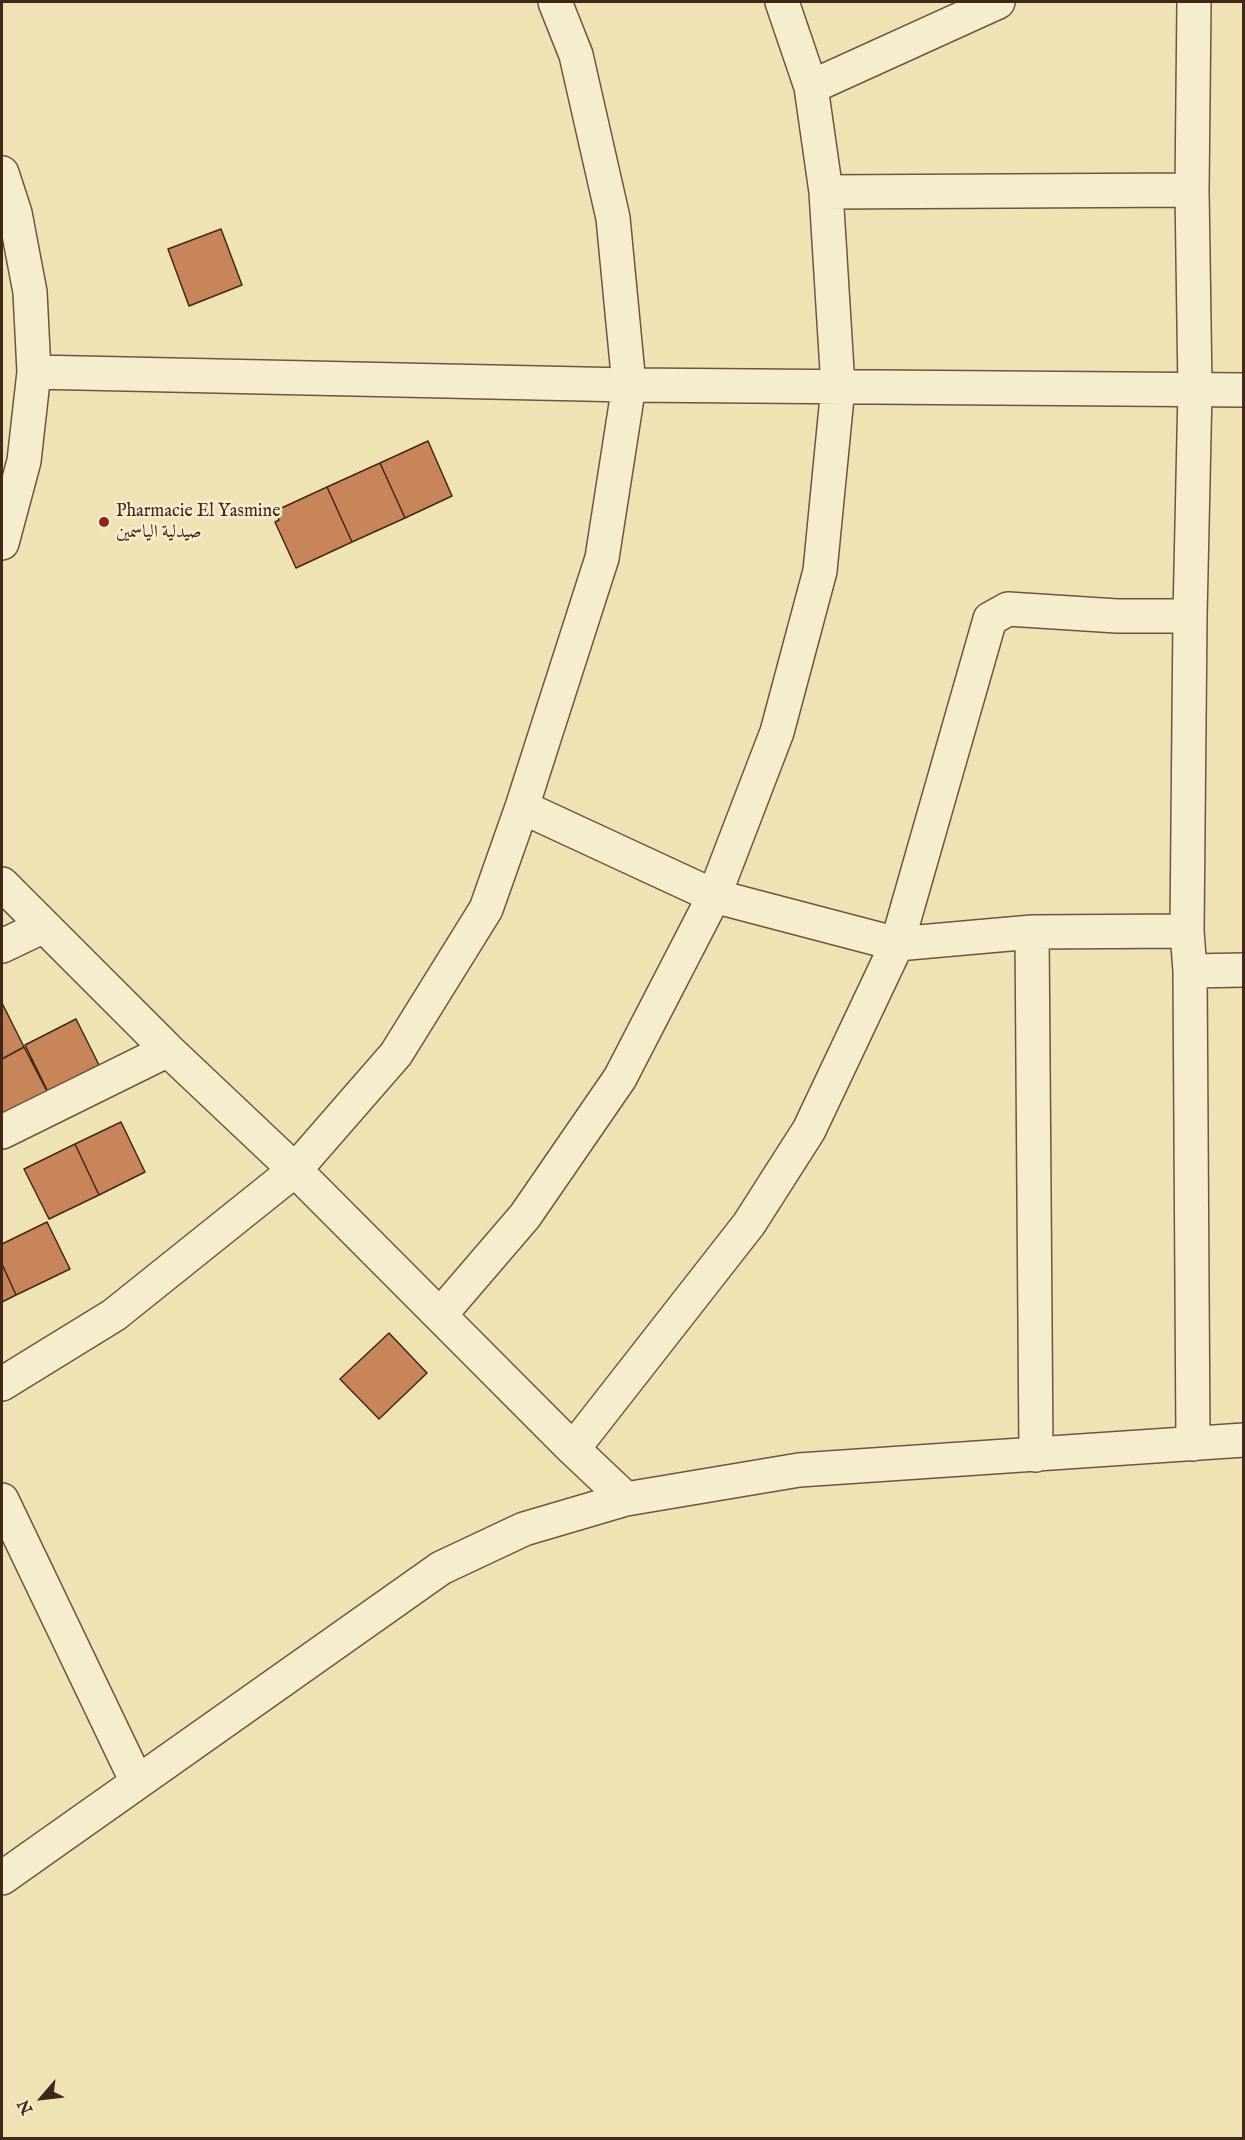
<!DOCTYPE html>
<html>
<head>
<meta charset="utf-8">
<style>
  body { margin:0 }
  #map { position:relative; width:1245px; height:2140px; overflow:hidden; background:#f0e3b3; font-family:"IM FELL English",serif }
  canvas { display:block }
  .frame { position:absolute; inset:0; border:3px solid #41271b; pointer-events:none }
  .north { position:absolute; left:12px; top:2068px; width:60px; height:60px; -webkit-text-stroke:4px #f5edce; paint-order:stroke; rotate:242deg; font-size:16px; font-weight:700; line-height:24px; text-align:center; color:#41271b }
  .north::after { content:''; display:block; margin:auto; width:21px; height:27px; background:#41271b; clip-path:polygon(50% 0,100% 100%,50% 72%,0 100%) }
</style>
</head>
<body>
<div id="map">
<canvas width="1245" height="2140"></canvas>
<div class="frame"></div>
<div class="north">N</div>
</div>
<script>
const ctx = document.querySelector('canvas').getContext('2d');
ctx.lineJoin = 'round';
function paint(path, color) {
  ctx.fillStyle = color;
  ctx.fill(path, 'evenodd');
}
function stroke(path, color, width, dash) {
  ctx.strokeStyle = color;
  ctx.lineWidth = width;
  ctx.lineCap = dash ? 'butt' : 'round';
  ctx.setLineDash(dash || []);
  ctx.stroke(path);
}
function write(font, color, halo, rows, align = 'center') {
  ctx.font = font + ' "IM FELL English",Amiri,serif';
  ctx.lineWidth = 5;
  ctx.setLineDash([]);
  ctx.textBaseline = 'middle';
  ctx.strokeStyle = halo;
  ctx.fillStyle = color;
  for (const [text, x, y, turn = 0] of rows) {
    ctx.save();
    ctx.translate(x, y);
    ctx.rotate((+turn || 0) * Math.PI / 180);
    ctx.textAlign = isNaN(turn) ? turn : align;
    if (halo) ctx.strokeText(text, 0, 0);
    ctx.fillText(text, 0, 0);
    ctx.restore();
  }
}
const building = new Path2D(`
  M221,229L242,285L189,306L168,249Z
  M428,441L452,496L405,518L380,463Z
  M380,463L405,518L352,542L327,487Z
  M327,487L352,542L296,568L275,522L279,520L275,511Z
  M2,1003L24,1047L2,1059Z
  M76,1019L102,1071L50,1096L25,1045Z
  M24,1047L50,1097L6,1120L2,1112V1059Z
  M121,1122L145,1172L99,1195L75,1144Z
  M75,1144L99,1195L49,1219L24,1169Z
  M47,1222L70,1269L16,1295L2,1264V1244Z
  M2,1264L16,1295L2,1302Z
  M389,1333L427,1373L379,1419L340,1379Z`);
paint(building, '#c88559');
stroke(building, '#41271b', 1.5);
const minor = new Path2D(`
  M811,87L998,2
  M2,173L15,213L30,292L34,372L24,461L2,543
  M826,192L1192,190
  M34,372L629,385L1244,390
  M522,807L714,896L897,944L1032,932L1187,931
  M2,884L168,1050L295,1170L573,1449L626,1499
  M1032,932L1036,1455
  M2,946L44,926
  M1190,971L1244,970
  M2,1132L168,1050
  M440,1315L525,1216L620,1078L714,896L777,732L820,571L838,387L826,192L811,87L782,2
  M2,1384L114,1315L295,1170L396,1054L486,909L522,807L602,558L629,385L613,218L576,55L555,2
  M1193,1444L1190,971L1187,931L1190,616L1195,390L1192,190L1194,2
  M573,1449L749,1224L809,1130L897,944L990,619L1008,609L1117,616H1190
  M2,1500L137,1782
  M2,1878L441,1568L524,1529L626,1499L799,1470L1244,1440`);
stroke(minor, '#6d5641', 36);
stroke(minor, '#f5edce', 33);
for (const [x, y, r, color] of [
  [104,522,6,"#8f2418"]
]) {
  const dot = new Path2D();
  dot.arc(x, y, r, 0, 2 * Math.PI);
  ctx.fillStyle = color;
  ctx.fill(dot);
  stroke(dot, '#f5edce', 2);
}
write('18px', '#41271b', '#f5edce', [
  ["Pharmacie El Yasmine",116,512],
  ["صيدلية الياسمين",116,533]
], 'left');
</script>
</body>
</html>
